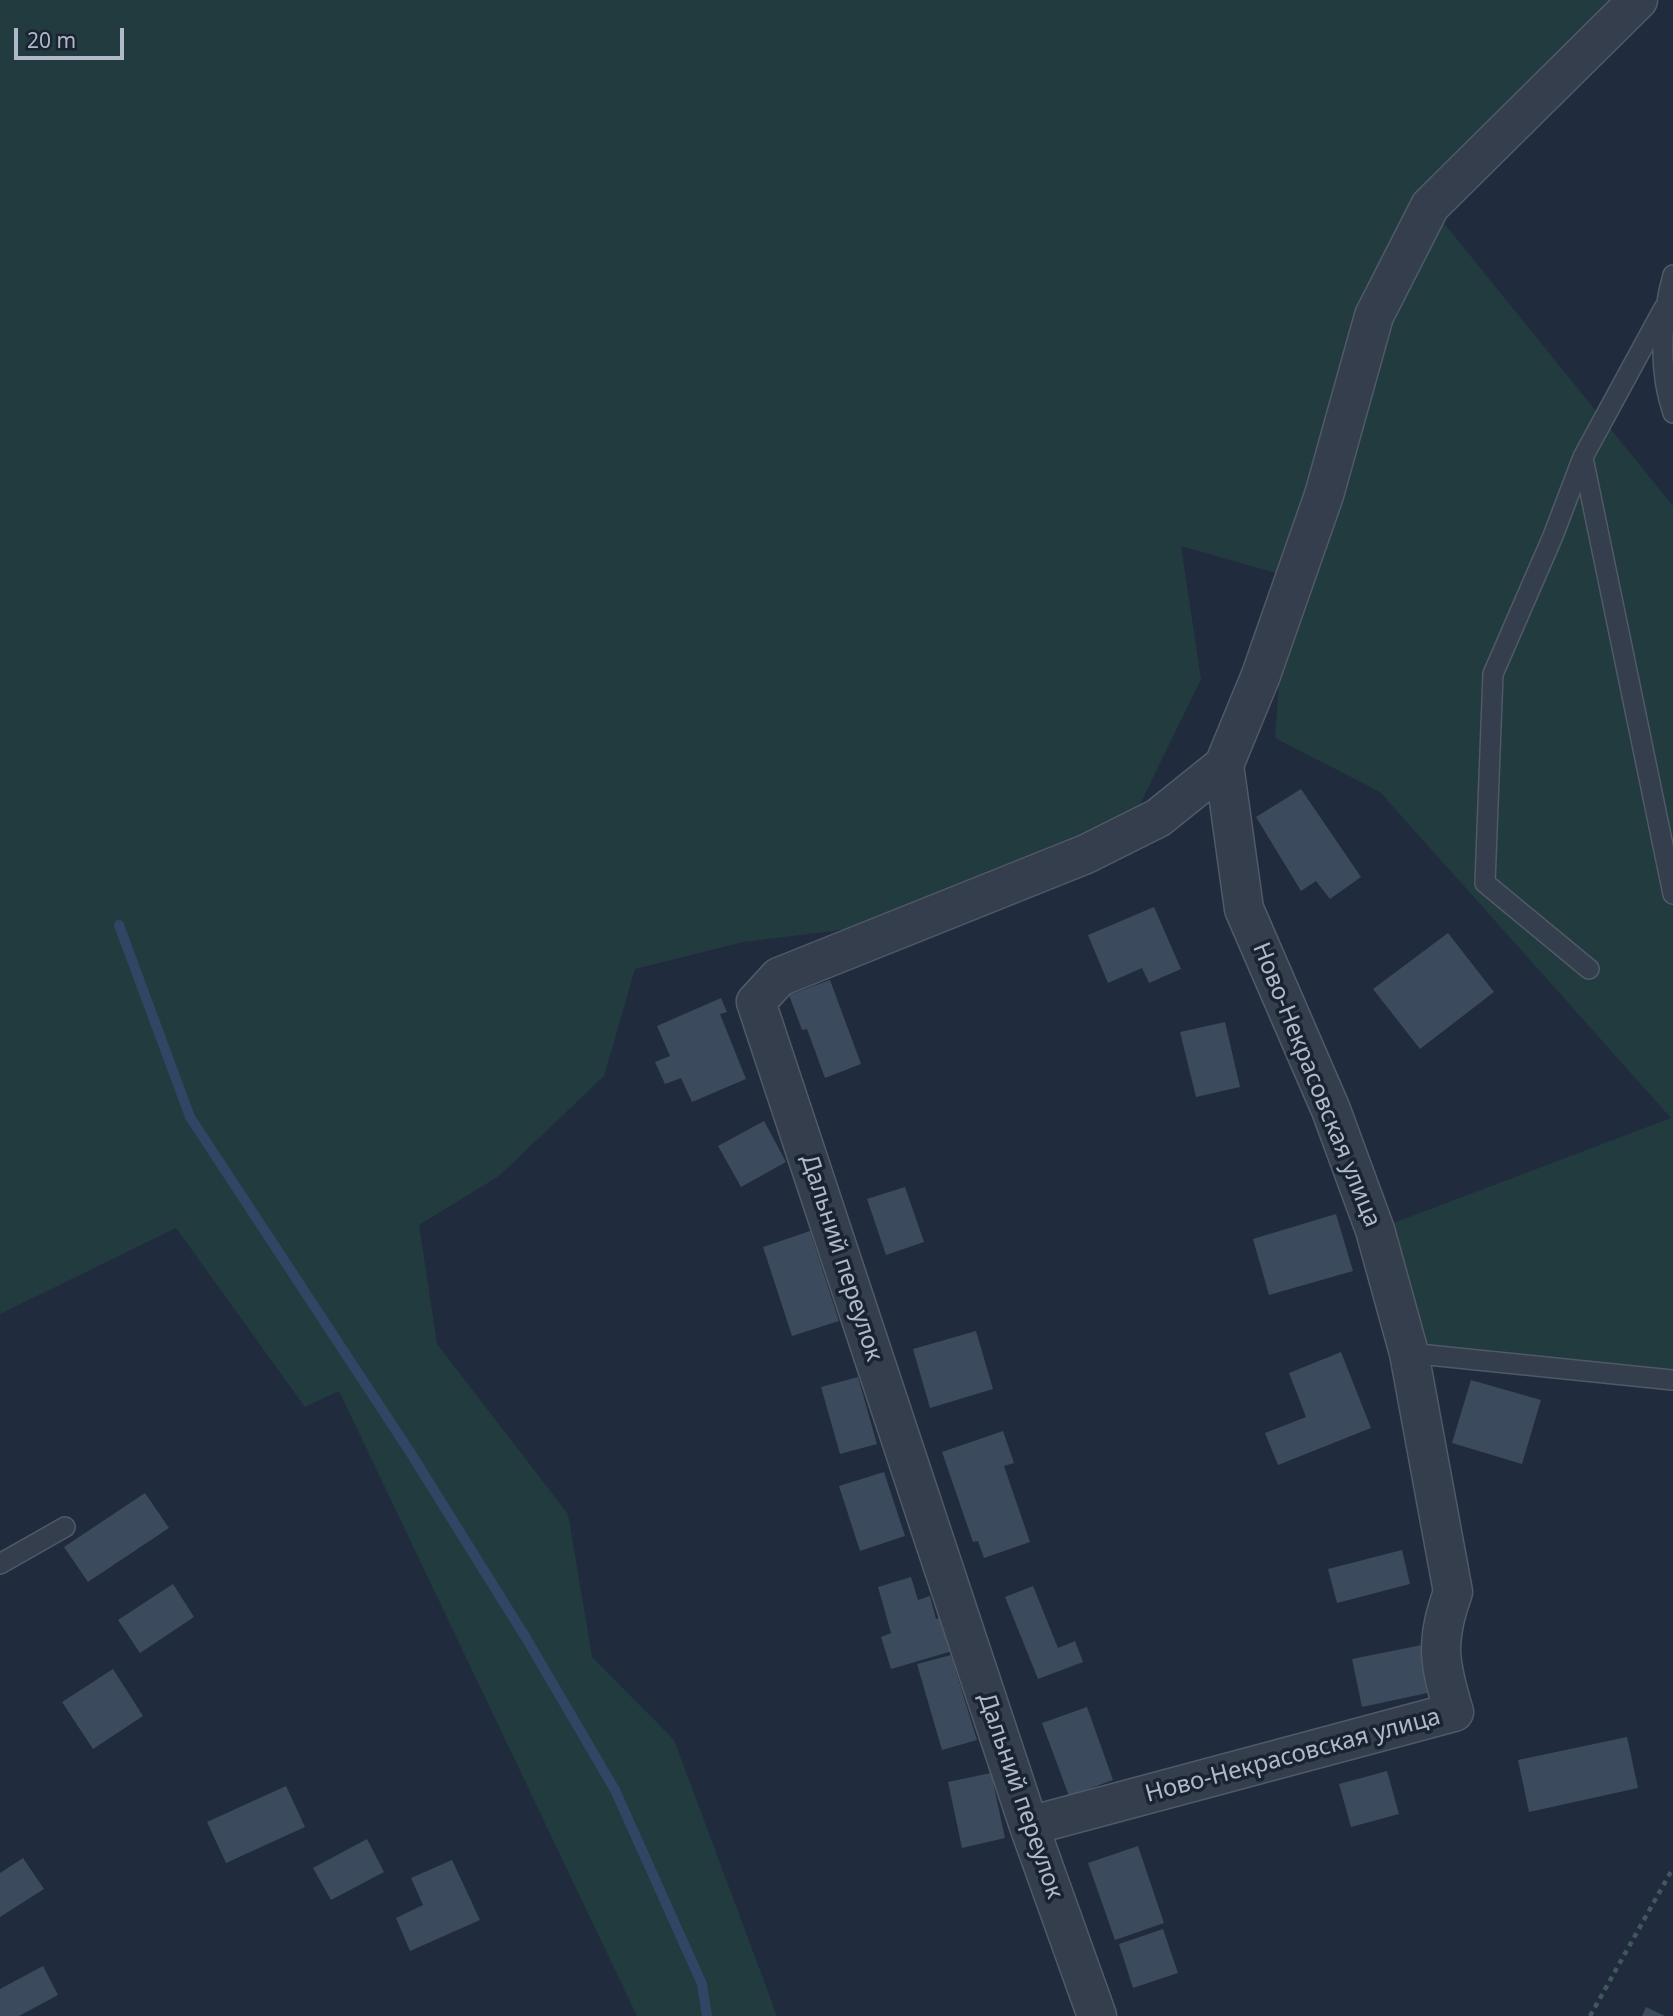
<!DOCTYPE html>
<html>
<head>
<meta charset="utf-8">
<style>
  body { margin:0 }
  #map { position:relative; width:1673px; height:2016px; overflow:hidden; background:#202c3d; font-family:"Noto Sans",sans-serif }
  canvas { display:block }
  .scale { position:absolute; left:14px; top:28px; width:110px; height:32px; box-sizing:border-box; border:4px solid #b0b9c9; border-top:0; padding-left:9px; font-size:21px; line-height:24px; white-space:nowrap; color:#b0b9c9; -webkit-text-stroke:5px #1a2332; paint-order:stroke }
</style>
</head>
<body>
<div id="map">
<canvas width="1673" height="2016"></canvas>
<div class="scale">20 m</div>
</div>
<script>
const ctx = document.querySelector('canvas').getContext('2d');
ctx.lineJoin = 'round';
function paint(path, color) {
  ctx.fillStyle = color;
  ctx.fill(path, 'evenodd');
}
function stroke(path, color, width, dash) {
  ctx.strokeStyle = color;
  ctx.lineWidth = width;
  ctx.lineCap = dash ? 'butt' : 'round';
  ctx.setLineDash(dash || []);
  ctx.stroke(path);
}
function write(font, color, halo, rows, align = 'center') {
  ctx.font = font + ' "Noto Sans",sans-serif';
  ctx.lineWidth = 7;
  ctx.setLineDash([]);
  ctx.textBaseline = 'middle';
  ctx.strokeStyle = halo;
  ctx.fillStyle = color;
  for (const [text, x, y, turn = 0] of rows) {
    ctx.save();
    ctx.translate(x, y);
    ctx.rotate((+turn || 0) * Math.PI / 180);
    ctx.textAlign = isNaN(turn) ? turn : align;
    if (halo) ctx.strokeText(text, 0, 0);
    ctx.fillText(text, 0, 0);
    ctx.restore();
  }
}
paint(new Path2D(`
  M0,0H1638L1430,206L1673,506V1380L1409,1353L1375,1230L1671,1118L1380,792L1275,738L1286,576L1181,546L1201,679L1133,819L923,920L743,942L635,969L604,1076L499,1176L419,1225L437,1344L568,1514L592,1657L674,1740L777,2016H637L339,1391L305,1407L176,1228L0,1314Z`), '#223b3e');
stroke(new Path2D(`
  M119,925L190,1117L410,1452L526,1638L615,1790L702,1984L707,2016`), '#314564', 10);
paint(new Path2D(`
  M1301,789L1361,877L1330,899L1316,881L1301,891L1256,817Z
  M1154,907L1181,969L1149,983L1142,968L1108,983L1088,935Z
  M1448,933L1494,992L1420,1049L1373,989Z
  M830,980L861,1064L825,1078L807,1029L802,1030L789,995Z
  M721,998L727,1012L720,1014L746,1079L692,1102L681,1078L665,1084L655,1062L670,1056L657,1026Z
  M1225,1022L1240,1087L1196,1097L1180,1032Z
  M764,1121L786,1162L741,1187L718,1146Z
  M905,1187L924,1242L886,1255L867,1199Z
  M1336,1214L1353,1271L1269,1295L1253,1239Z
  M810,1231L839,1321L792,1336L763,1247Z
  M976,1331L993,1389L930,1408L913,1349Z
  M1341,1352L1371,1428L1278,1465L1265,1433L1306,1417L1289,1373Z
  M858,1377L877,1444L840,1454L821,1387Z
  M1471,1380L1541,1400L1522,1464L1452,1443Z
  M1003,1431L1014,1463L1004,1466L1030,1542L984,1558L978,1541L973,1542L942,1452Z
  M884,1472L905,1536L860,1551L839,1486Z
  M145,1493L169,1528L88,1582L64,1547Z
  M1402,1550L1410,1584L1337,1603L1328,1569Z
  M911,1577L918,1600L930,1596L936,1619L946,1616L956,1650L891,1669L881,1637L891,1633L878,1587Z
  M173,1584L194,1617L140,1653L118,1620Z
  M1033,1586L1058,1648L1075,1641L1083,1662L1038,1679L1005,1597Z
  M1422,1645L1432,1692L1362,1707L1352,1659Z
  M951,1655L977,1740L942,1750L917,1664Z
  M113,1669L143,1716L93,1749L62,1702Z
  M1087,1707L1113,1780L1069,1796L1042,1723Z
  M1627,1737L1638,1788L1529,1812L1518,1760Z
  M1387,1771L1399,1814L1351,1827L1339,1784Z
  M991,1773L1005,1838L962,1848L948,1782Z
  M286,1786L305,1827L226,1863L207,1822Z
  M367,1839L384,1872L331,1900L313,1868Z
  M1138,1846L1164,1923L1115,1940L1088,1863Z
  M23,1858L44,1889L0,1917V1873Z
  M452,1860L480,1920L410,1951L396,1918L423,1905L411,1878Z
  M1163,1929L1178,1973L1133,1988L1119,1944Z
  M43,1966L58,1995L19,2016H0V1989Z
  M1646,2007L1665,2016H1642Z`), '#3c4a5d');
const service = new Path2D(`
  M1673,275C1661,318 1658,370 1673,413
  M1583,458L1673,894
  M1589,969L1485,883L1493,674L1553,536L1583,457L1664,308
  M1409,1353L1673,1380
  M0,1564L65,1527`);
const minor = new Path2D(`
  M1029,1826L1454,1712C1439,1663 1435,1641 1453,1592L1409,1353L1375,1230L1331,1110L1244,909L1224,765
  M1097,2016L1029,1826L756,1002L779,977L1086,854L1158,818L1224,765L1261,675L1324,495L1374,316L1430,206L1638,0`);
stroke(service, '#505968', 22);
stroke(minor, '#505968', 41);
stroke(new Path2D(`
  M1590,2016L1673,1868`), '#40585c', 4.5, [5, 5]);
stroke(service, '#343e4d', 19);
stroke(minor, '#343e4d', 38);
write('24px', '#b0b9c9', '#1a2332', [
  ["Ново-Некрасовская улица",1316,1085,68],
  ["Дальний переулок",841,1258,72],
  ["Ново-Некрасовская улица",1293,1756,-15],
  ["Дальний переулок",1020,1796,71]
]);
</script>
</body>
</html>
